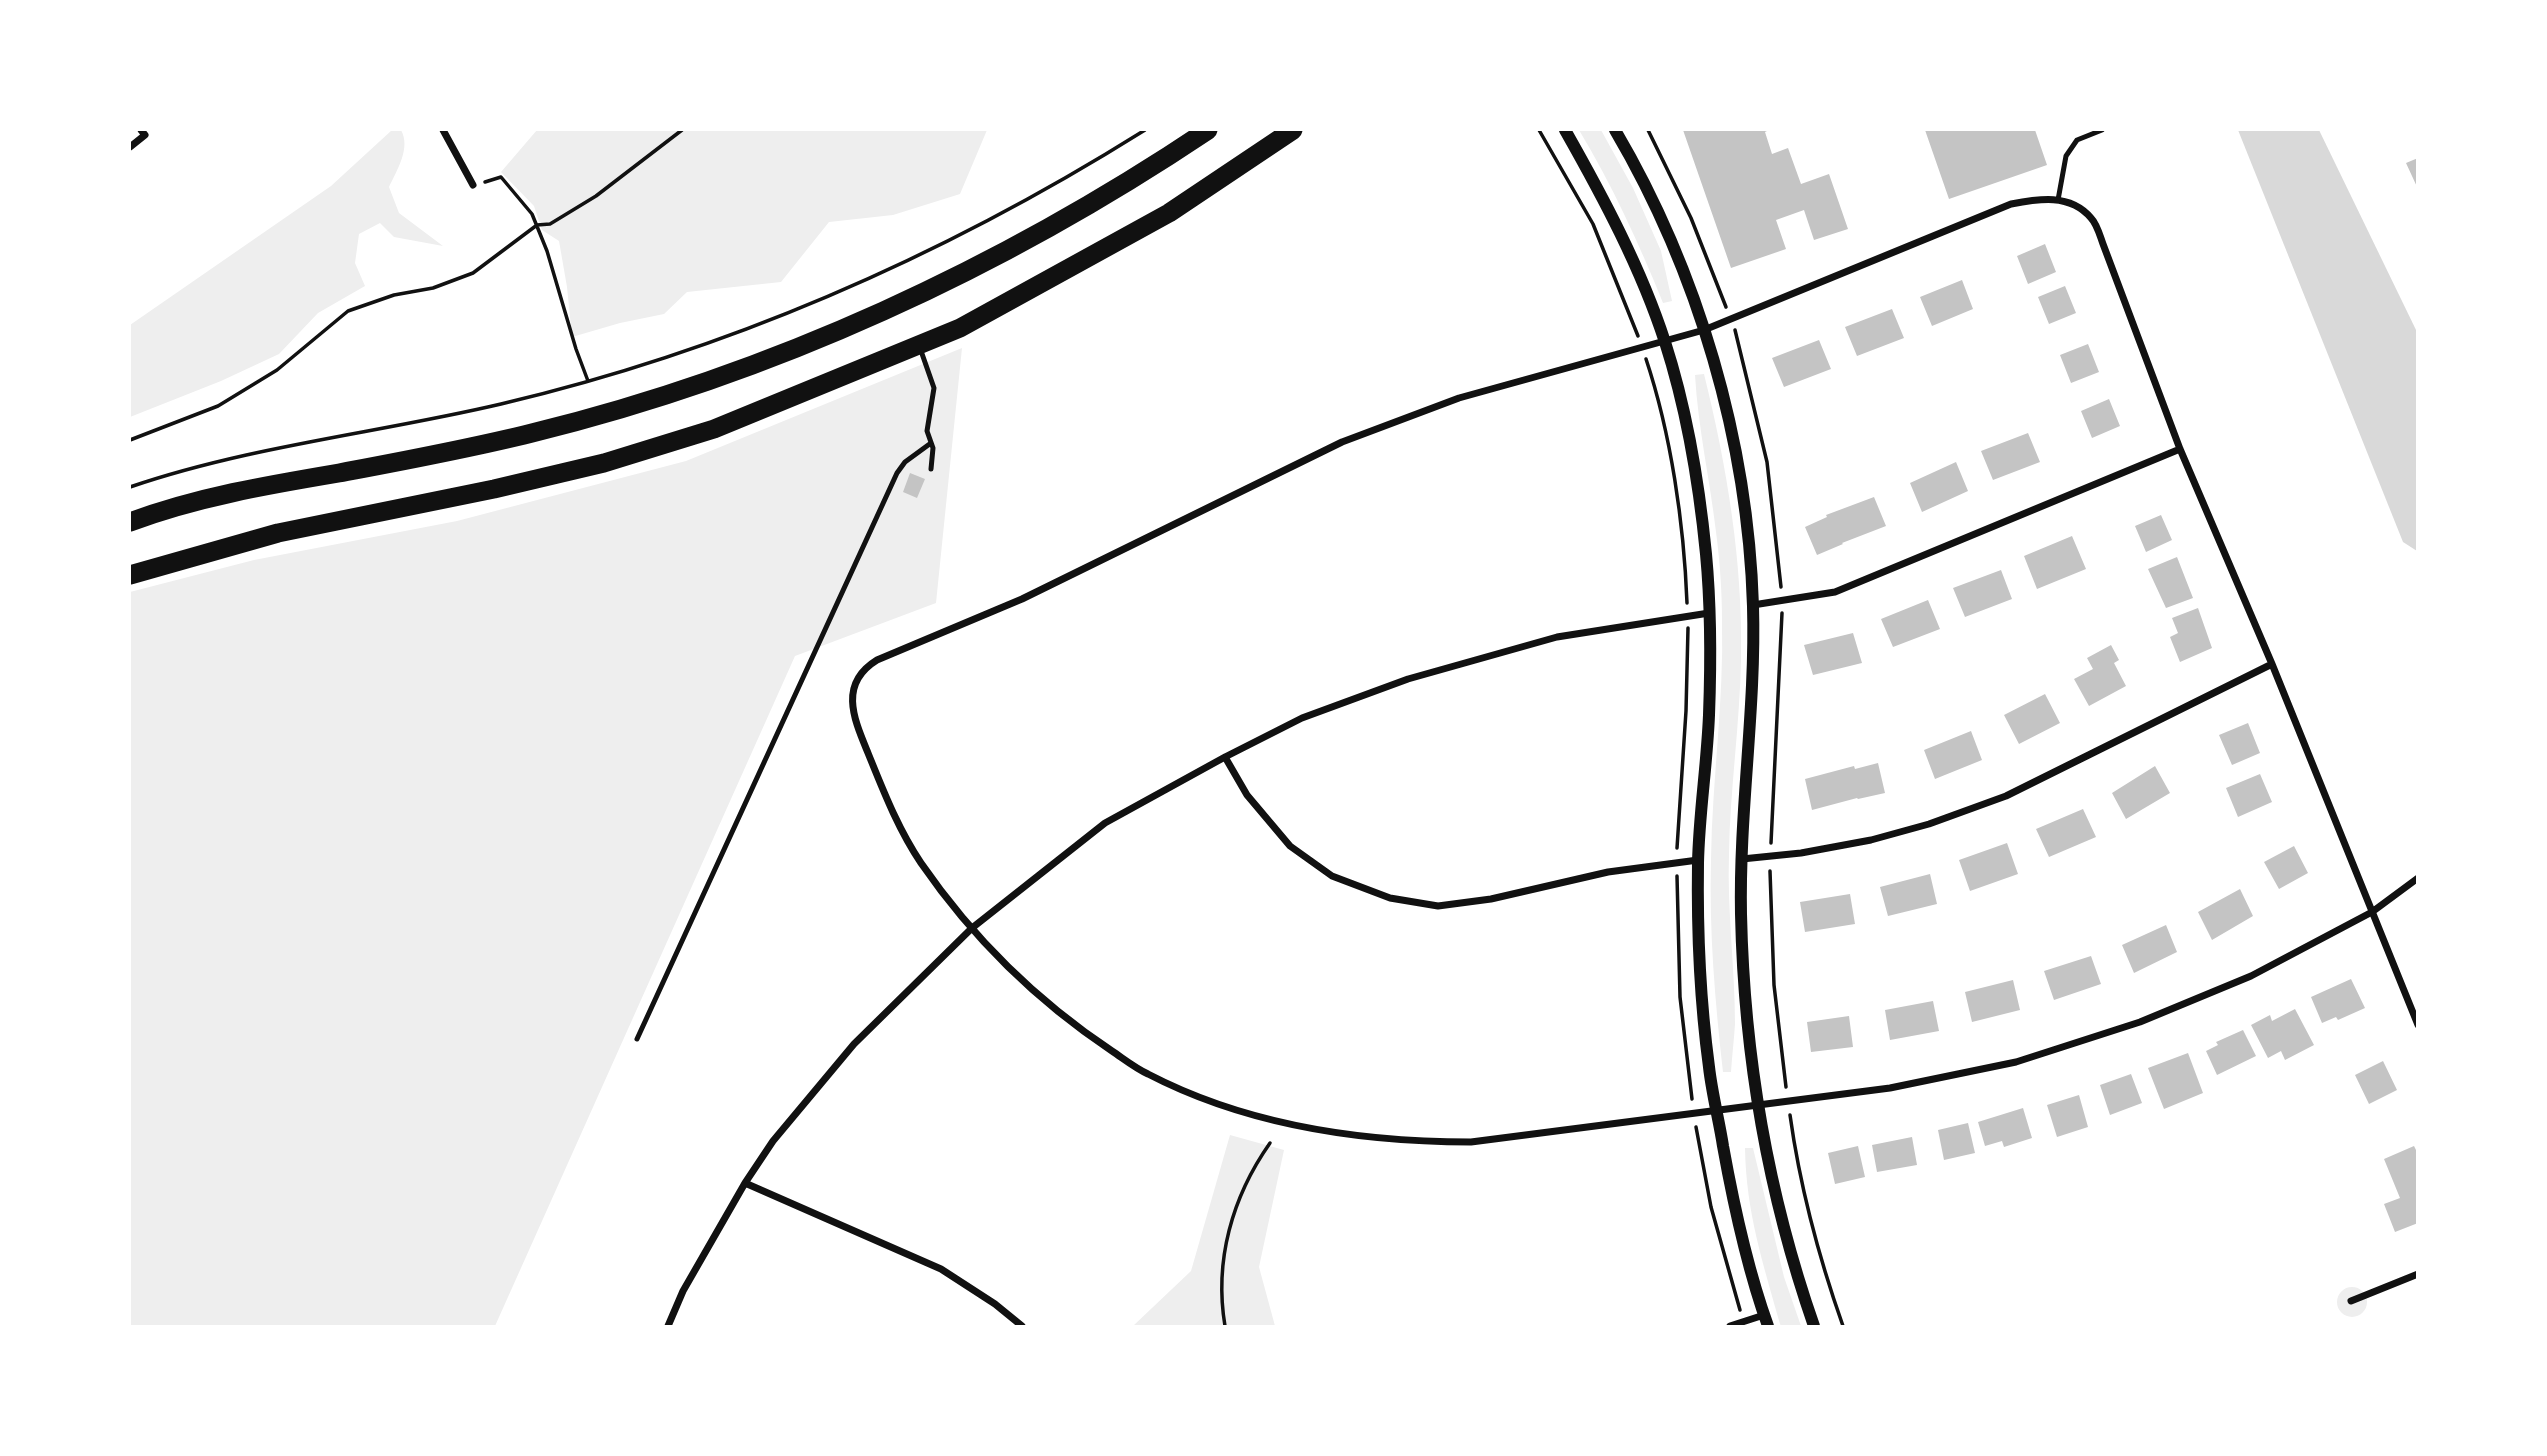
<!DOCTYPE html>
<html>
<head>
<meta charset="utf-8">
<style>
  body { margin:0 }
  #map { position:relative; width:2547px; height:1456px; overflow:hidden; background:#fff; font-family:Lora,serif }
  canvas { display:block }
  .frame { position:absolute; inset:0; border:131px solid #fff; pointer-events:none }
</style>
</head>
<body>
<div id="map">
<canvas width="2547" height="1456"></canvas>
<div class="frame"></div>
</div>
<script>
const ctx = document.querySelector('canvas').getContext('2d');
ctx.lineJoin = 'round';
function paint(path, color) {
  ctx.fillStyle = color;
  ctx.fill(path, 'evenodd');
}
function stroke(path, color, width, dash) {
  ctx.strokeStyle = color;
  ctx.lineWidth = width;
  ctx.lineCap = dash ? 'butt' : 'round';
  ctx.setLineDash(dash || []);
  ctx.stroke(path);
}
paint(new Path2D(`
  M392,130H401C411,148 397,170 389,187L399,213L443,246L394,237L380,223L359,234L355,263L365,286L318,313L279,354L221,381L130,417V325L331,186Z
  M537,130H987L960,194L893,215L829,222L781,282L687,292L664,314L620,323L572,337L567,287L559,241L542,230L534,206L501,172Z
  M1579,130H1601L1633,188L1661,251L1672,301L1663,303C1639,243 1612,185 1579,130Z
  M962,348L936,603L795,656L495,1326H130V592L254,560L457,521L686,461Z
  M1704,374C1727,467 1743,562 1741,658C1740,724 1730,789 1729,854C1727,911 1735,968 1735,1024C1734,1040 1732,1056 1731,1072H1723C1715,1001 1709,931 1711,860C1712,781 1724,702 1722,622C1722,593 1720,562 1716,532C1710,480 1698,428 1695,375Z
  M1230,1135L1284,1150L1259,1267L1275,1326H1133L1191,1271Z
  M1745,1148H1753L1784,1277L1801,1326H1781L1780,1324C1763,1263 1746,1212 1745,1148Z
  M2337 1302a15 15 0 1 1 30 0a15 15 0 1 1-30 0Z`), '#eee');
paint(new Path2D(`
  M2238,130H2319L2417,332V551L2403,542Z`), '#d9d9d9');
paint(new Path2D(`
  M1683,130H1769L1765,132L1772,154L1788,148L1801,184L1829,174L1848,229L1814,240L1804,210L1776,220L1786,249L1731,268Z
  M1925,130H2035L2047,165L1949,199Z
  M2418,158V189L2406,163Z
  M2045,244L2056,272L2028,284L2017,256Z
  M1962,280L1973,309L1932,326L1920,297Z
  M2065,286L2076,313L2049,324L2038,297Z
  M1892,309L1904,338L1857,356L1845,327Z
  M1819,340L1831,369L1784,387L1772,358Z
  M2088,344L2099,372L2071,383L2060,355Z
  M2109,399L2120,426L2092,438L2081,411Z
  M2028,433L2040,462L1993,480L1981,451Z
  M1956,462L1968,491L1922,512L1910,483Z
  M910,473L925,479L917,498L903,492Z
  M1874,497L1886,526L1842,543L1843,544L1817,555L1805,527L1827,517L1826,515Z
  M2161,515L2172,540L2146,552L2135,526Z
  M2072,536L2086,569L2037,589L2024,556Z
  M2177,557L2193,598L2166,608L2148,569Z
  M2001,570L2012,599L1965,617L1953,588Z
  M1928,600L1940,629L1893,647L1881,619Z
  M2198,608L2212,648L2180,662L2170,637L2178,633L2172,618Z
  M1853,633L1862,663L1813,675L1804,645Z
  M2111,645L2119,660L2114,663L2126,686L2089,706L2074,679L2093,669L2087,658Z
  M2045,694L2060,723L2019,744L2004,715Z
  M2248,723L2260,753L2232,765L2219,735Z
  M1971,731L1982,760L1935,779L1924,750Z
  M1878,763L1885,793L1858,799L1857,798L1812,810L1805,779L1854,766L1855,769Z
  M2155,766L2170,793L2126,819L2112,793Z
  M2260,774L2272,802L2238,817L2226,788Z
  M2083,809L2096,837L2049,857L2036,829Z
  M2007,843L2018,874L1970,891L1959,860Z
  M2294,846L2308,873L2279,889L2264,862Z
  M1930,874L1937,904L1888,916L1880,887Z
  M2240,889L2253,916L2212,940L2198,912Z
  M1850,894L1855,924L1805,932L1800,902Z
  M2166,925L2177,952L2134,973L2122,945Z
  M2091,956L2101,984L2054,1000L2044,971Z
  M2351,979L2365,1008L2338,1020L2336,1017L2322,1023L2311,997Z
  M2013,980L2020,1010L1972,1022L1965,992Z
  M1933,1001L1939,1031L1890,1040L1885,1010Z
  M2295,1009L2314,1045L2285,1060L2281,1051L2268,1058L2251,1025L2270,1015L2272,1021Z
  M1849,1016L1853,1047L1811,1052L1807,1022Z
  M2243,1030L2256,1056L2217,1075L2206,1051L2218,1045L2216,1042Z
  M2188,1053L2203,1093L2164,1109L2148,1068Z
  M2383,1061L2397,1090L2369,1104L2355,1075Z
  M2131,1074L2142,1103L2110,1115L2100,1085Z
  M2079,1095L2088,1127L2057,1137L2047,1105Z
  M2023,1108L2032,1138L2004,1147L2002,1141L1985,1146L1978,1122Z
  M1968,1123L1975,1153L1944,1160L1938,1130Z
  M1912,1137L1917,1165L1877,1172L1872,1145Z
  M1858,1146L1865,1177L1835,1184L1828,1153Z
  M2414,1146L2418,1154V1223L2395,1232L2384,1204L2400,1198L2384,1159Z`), '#c4c4c4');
stroke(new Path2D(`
  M1539,130L1593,224L1638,336
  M1648,130L1691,218L1726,307
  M485,182L501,177L532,214L547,251L576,349L588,381
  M1735,330L1767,462L1781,587
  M1646,359C1671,434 1684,524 1687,603
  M130,440L218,406L277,370L348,311L394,295L433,288L473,273L537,225L550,224L596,196L682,130
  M130,487C250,446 378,433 501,404C730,350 947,254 1145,130
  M1771,843L1782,613
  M1677,848L1686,711L1688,628
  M1770,871L1774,985L1786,1087
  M1677,876L1680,997L1692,1099
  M1790,1115C1800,1187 1819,1258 1843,1326
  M1696,1127L1711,1207L1740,1310
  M1225,1326C1214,1261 1232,1197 1270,1143`), '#111', 3.5);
stroke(new Path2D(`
  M2058,200L2066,156L2077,140L2102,130
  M920,348L934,388L927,431L933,448L931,469
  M637,1039L897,473L905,462L931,443`), '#111', 5);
stroke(new Path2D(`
  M443,130L473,185
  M130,147L145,135L141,130
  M1753,605L1835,592L2180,449
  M1225,757L1247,795L1290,846L1332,876L1390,898L1438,906L1491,899L1608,872L1698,860
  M1742,859L1801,853L1871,840L1929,824L2006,796L2272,664
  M2418,878L2372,912L2251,976L2140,1022L2016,1062L1890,1088L1471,1142C1361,1142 1248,1126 1148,1074C1135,1068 1124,1059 1112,1051C1037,1001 972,937 921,863C898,829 883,790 868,753C854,719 838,684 877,660L1022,599L1342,442L1459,398L1704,330L2011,204C2038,199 2070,193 2091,218C2097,224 2100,236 2103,244L2180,449L2272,664L2418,1025
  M745,1183L941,1269L995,1304L1022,1326
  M2351,1301L2418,1274
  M668,1326L683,1291L745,1183L773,1141L854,1044L972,928L1105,823L1225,757L1302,718L1408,679L1557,637L1709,613
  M1730,1326L1764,1315`), '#111', 7);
stroke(new Path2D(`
  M1565,130C1603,197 1641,268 1665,342C1687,410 1699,483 1706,554C1711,607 1711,662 1709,715C1707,765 1699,814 1698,863C1697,931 1700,1000 1709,1067C1712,1094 1719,1120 1723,1146C1734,1207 1747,1268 1768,1326
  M1615,130C1698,271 1748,441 1753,606C1756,709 1739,811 1741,914C1744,1055 1768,1194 1814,1326`), '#111', 12);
stroke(new Path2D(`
  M130,522C197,497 268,485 339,473C403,461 468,449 532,433C773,374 1002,268 1208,130
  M130,575L278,533L494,489L604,463L714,429L960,328L1169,213L1293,130`), '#111', 19);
</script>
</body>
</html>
